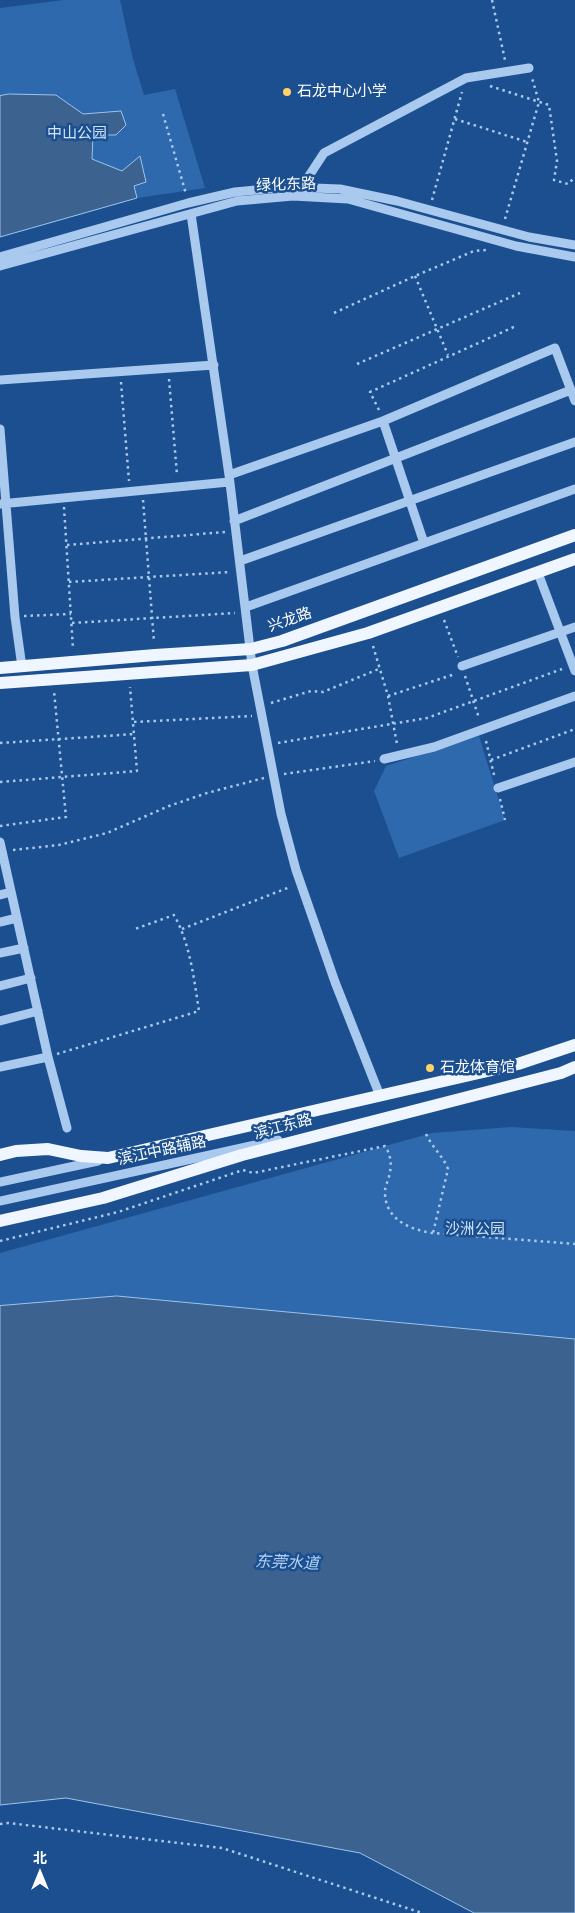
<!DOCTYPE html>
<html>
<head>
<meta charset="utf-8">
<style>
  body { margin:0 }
  #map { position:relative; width:575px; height:1913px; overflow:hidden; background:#1b4f8f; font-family:"PT Sans","Noto Sans SC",sans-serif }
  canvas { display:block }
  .north { position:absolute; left:15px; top:1848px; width:50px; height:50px; -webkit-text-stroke:4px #1b4f8f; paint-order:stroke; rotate:0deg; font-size:14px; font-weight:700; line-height:20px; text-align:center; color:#fff }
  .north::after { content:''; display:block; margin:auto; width:18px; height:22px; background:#fff; clip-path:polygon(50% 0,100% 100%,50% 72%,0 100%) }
</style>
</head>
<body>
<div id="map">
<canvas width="575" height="1913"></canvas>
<div class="north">北</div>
</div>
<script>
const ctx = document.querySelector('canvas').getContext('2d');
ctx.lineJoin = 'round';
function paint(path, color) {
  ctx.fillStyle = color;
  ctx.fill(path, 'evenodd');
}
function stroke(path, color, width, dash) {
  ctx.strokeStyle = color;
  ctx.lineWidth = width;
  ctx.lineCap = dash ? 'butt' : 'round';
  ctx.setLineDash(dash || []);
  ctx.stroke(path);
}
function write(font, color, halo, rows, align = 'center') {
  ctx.font = font + ' "PT Sans","Noto Sans SC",sans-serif';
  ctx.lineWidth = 5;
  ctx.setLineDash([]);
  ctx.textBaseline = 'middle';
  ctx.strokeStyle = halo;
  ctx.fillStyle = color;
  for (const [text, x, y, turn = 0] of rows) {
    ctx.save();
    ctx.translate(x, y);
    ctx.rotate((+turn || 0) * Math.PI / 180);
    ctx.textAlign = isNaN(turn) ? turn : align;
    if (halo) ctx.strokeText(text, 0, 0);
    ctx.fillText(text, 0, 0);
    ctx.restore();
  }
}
paint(new Path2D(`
  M64,0H120L133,59L144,95L175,89L205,188L137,198L0,237V8Z
  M479,736L505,820L399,858L374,791L386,766Z
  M511,1127L575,1131V1339L117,1296L0,1306V1253L432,1133Z`), '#2e69ad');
const water = new Path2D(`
  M9,94L56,95L83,114L121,111L126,125L116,135H93L92,159L122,171L140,156L146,182L134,186L137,198L0,237V96Z
  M117,1296L575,1339V1913H474L360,1853L66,1798L0,1805V1306Z`);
paint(water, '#3c6290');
stroke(water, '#9cc4f0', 1);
stroke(new Path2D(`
  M492,0L505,60
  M490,86L549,105L557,161L554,180L568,184L575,177
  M163,114L186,194
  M455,119L527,142
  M432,200L462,92
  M505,219L539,102L532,78
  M415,276L448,355
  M334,313L415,276L474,251L487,250
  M357,364L520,293
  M169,379L177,475
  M121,382L129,481
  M379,410L370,392L516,326
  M143,500L154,642
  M64,507L73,649
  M67,545L225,532
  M69,582L230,572
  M24,616L71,614
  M444,620L458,657
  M72,623L235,613
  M373,646L388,696L397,744
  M465,676L479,718
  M388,696L455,674
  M271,703L311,691L323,692L381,668
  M134,722L252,716
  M486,741L495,779
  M0,743L135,734
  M278,743L427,718L562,669
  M491,760L575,729
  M284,774L375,761
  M0,782L137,771L130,687
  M500,799L505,820
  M0,826L66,817L54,691
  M13,850L59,845L107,833L169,806L207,793L264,778
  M182,929L290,887
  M57,1054L199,1011C194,979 190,943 174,915L135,929
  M426,1134C432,1147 443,1156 448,1169L433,1233
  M0,1241L118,1212L243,1170L253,1173L385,1146C392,1157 392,1167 388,1180C387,1183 385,1187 385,1191C384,1219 410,1230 433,1233L575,1244
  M0,1824L8,1823L222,1848L422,1913`), '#a9c9ee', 2.5, [2.5, 4]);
stroke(new Path2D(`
  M301,188L324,153L466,78L529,68
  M191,214L229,475L252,665L281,814L296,870L335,982L380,1096
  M0,257L188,203L235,192L287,187L340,189L397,201L529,237L575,245
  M0,266L237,201L293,196L348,199L516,246L575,257
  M0,380L214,365
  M383,421L424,543
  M0,429L15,617L22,667
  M229,475L383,421L555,348L575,401
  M0,504L229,482
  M234,521L571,390
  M240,561L575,442
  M538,573L575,671
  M246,607L575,489
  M462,666L575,627
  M384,759L434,747L575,696
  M498,788L575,762
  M0,842L48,1057
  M0,895L11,892
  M0,922L17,918
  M0,953L24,948
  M0,986L31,978
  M0,1021L38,1011
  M0,1067L48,1057L67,1128
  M0,1182L98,1161
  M0,1201L278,1140`), '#a9c9ee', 9);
stroke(new Path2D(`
  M0,668L155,655L251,649L282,641L575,535
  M0,683L252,665L368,633L575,559
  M0,1155L16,1151L48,1149L81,1156L108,1158L518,1064L575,1045
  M0,1221L103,1198L242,1155L561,1073L575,1067`), '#f0f6ff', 12);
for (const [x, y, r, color] of [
  [287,92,5,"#ffd166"],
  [430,1068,5,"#ffd166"]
]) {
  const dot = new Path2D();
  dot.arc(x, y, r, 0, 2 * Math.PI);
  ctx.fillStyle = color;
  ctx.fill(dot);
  stroke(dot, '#1b4f8f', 2);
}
write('15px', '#fff', '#1b4f8f', [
  ["石龙中心小学",297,92],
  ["石龙体育馆",440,1068]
], 'left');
write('15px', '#cfe3fa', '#1b4f8f', [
  ["中山公园",77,134],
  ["沙洲公园",475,1230]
]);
write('15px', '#fff', '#1b4f8f', [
  ["绿化东路",286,185,-2],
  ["兴龙路",290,620,-19],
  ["滨江东路",283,1127,-15],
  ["滨江中路辅路",162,1151,-12]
]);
write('italic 16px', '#b5d3f5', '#1b4f8f', [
  ["东莞水道",287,1563,2]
]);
</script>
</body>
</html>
